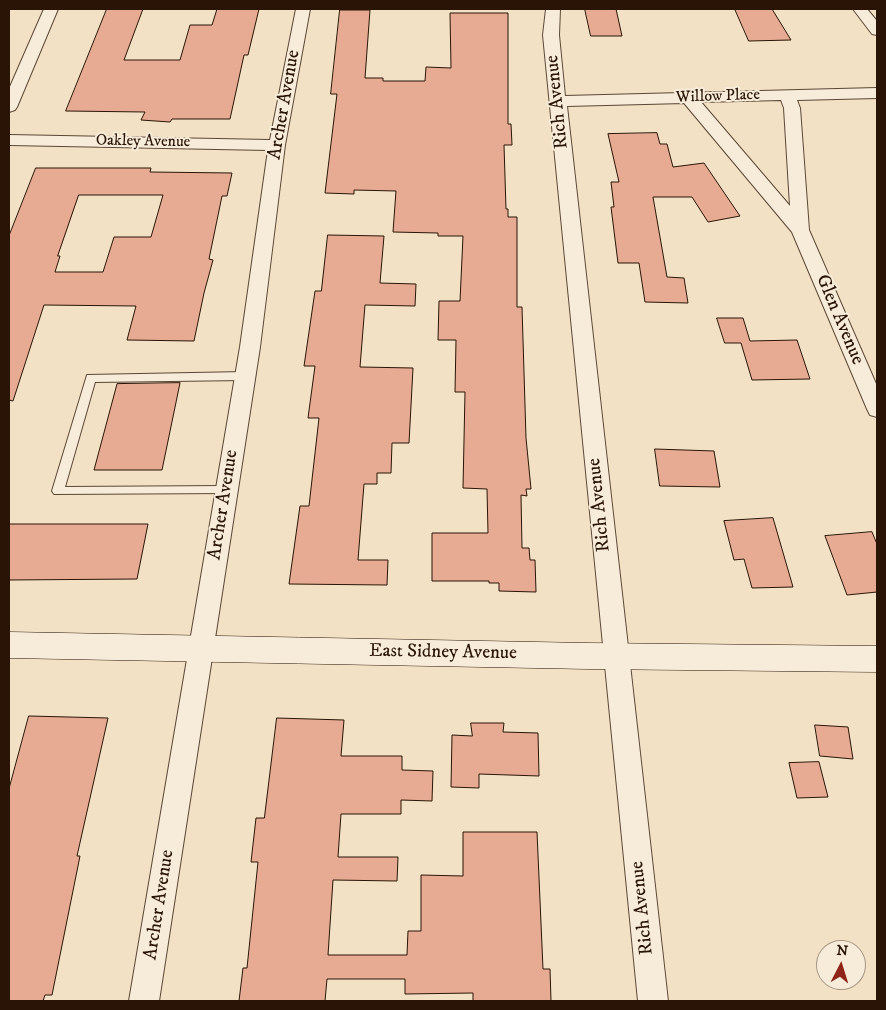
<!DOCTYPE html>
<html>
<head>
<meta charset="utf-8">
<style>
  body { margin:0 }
  #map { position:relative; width:886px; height:1010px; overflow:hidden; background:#f2e1c4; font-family:"IM FELL DW Pica",serif }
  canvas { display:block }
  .frame { position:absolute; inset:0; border:10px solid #291406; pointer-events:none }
  .north { position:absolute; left:816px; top:940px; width:50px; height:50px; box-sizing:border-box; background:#f7ecd9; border:1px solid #a59685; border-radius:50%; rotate:5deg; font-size:14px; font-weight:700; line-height:20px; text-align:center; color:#291406 }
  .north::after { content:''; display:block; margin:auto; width:18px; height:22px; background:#8f2418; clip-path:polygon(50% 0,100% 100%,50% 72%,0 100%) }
</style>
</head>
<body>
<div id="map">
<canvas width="886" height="1010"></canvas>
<div class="frame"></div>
<div class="north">N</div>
</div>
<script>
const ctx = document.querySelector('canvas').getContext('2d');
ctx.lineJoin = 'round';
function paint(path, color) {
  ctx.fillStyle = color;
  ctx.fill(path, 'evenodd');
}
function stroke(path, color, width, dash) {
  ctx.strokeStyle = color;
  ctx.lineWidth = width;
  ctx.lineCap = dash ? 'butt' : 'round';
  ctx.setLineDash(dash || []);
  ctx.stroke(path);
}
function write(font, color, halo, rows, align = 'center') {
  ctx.font = font + ' "IM FELL DW Pica",serif';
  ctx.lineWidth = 4;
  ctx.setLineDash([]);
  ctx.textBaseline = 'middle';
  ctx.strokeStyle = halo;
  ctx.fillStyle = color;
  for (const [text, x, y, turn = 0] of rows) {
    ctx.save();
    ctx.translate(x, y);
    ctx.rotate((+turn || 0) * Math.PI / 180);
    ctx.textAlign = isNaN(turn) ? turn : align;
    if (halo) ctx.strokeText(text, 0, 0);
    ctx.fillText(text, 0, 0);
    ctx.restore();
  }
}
const building = new Path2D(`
  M107,9H143L124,60H180L190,25H212L217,9H259L248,55H244L230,119H172L170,122L141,120L145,112L66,111Z
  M585,9H616L622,36H591Z
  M735,9H772L791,40L749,41Z
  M340,10H370L365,78H383V81H425L426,67L451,68L450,13H508V124H511L512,145H504L506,209H508V217H517V307H522L526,438L531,489H526L527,496L521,495L522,548H529L530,560H535L536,592L499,591V583H489V581H432V533H488L487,489L463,488L465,392H455L456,340H438L439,301H460L463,236H438V233L393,232L396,191L354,190V194L325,193L337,94H331Z
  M657,133L660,144H667L673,167L704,163L740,216L708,222L692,197H653L667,277L684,278L688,303L645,302L639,263H618L611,207H614L611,182H619L608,134Z
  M36,168H151L150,172L232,173L227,196H222L209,259L213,260L204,293L194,341L127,340L136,306L44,305L13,401L9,400V236ZM79,195H163L151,237H114L103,272H55L60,256H58Z
  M328,235L384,236L380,283L416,284L415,306L365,305L360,367L413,368L409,443H392L391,473H377V484H364L358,560H388L387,585L289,584L300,506H309L319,418H308L315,366H304L315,291H321Z
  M717,318H743L750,341L797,340L810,379L752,380L741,343H725Z
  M180,383L162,470H94L117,384Z
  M655,449L714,451L720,487L660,486Z
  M773,518L793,587L752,588L744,559L734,560L724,521Z
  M9,524H148L137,579L9,580Z
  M872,532L877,544V592L847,595L825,536Z
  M29,716L108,718L77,856H80L52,995H45L43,1001H9V789Z
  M277,718L344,720L341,756H402V770L433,771L432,801L401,800V814H341L338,857H398L397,881L333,880L328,955H407L408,931H421V875L463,876V832H537L543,969H550L551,1001H473V993L405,994V979H327L325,1001H239L243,968H247L258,862H251L256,818H264Z
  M471,723H504L503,732L538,733L539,776L479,774V788L451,787L452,735L472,736Z
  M815,725L848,727L853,759L820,756Z
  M819,762L828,797L797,798L789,763Z`);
paint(building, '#e6ab92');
stroke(building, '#291406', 1);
const lane = new Path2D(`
  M245,372L250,376L245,380L95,382L65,487L227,486L231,487L233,490L231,493L54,494L52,491L87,375Z`);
const street = new Path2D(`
  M44,9H58L17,107L15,110L9,112V89Z
  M296,9H310L285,145L260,347L159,1001H129L240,347L268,150L9,145V135L270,140Z
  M546,9H560L559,35L565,96L877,88V98L797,100L800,108L809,230L877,386V417L870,415L867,409L792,232L684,103L567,106L668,1001H638L543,35ZM781,100L784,108L790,206L701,102Z
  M853,9H867L877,21V35L872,34Z`);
const secondary = new Path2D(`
  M9,632L588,643L877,646V672L588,669L9,658Z`);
stroke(lane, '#5b4736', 2);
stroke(street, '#5b4736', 2);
stroke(secondary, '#291406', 1);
paint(lane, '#f7ecd9');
paint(street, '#f7ecd9');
paint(secondary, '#f7ecd9');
write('16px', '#291406', '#f7ecd9', [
  ["Willow Place",718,97,-2],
  ["Oakley Avenue",143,142,1]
]);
write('19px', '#291406', '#f7ecd9', [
  ["Rich Avenue",558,102,-96],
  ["Archer Avenue",285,105,-80],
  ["Glen Avenue",839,320,67],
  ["Archer Avenue",224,505,-81],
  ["Rich Avenue",600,505,-96],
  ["East Sidney Avenue",443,653,1],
  ["Archer Avenue",160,905,-81],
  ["Rich Avenue",643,908,-96]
]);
</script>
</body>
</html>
